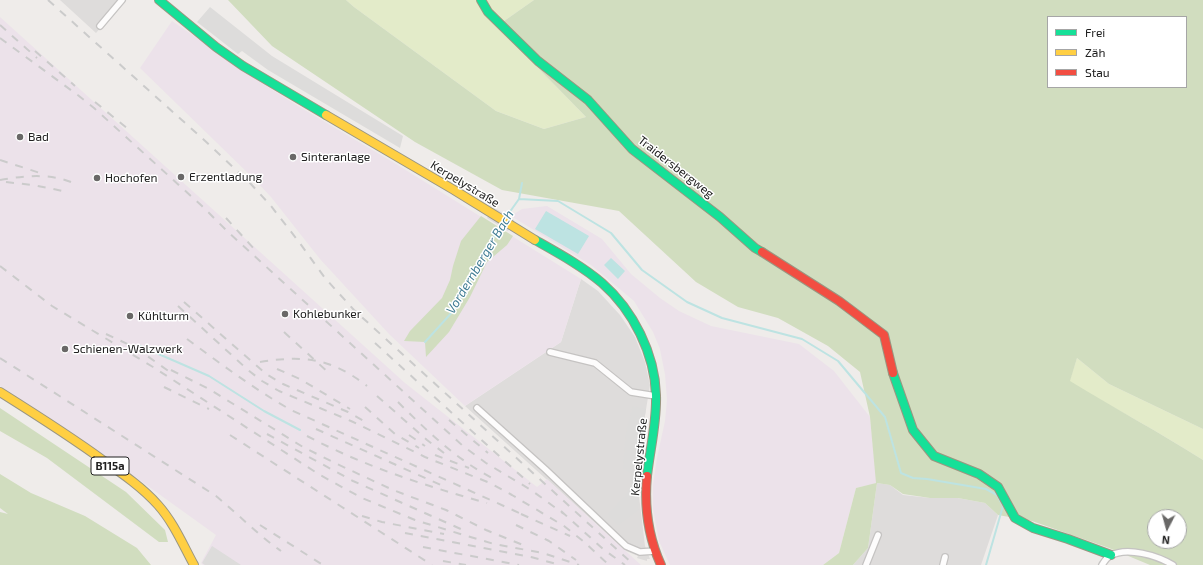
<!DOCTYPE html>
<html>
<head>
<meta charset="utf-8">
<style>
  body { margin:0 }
  #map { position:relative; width:1203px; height:565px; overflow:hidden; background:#efecea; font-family:"Exo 2",sans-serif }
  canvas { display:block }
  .legend { position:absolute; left:1047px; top:16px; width:140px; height:72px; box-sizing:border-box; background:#fff; border:1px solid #a6a6a6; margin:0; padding:5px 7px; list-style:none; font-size:12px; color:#212121 }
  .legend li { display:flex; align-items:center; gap:8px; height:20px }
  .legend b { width:20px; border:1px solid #a6a6a6 }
  .north { position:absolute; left:1147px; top:509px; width:40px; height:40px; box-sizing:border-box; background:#fff; border:1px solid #a6a6a6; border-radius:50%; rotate:186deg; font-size:11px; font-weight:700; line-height:16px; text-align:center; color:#212121 }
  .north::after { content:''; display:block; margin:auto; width:14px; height:18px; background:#696867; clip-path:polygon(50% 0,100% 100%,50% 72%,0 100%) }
</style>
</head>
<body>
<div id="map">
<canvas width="1203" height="565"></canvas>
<ul class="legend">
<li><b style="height:5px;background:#16e098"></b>Frei</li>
<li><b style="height:5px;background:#ffcf43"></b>Zäh</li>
<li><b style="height:5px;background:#f24e42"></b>Stau</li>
</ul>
<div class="north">N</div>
</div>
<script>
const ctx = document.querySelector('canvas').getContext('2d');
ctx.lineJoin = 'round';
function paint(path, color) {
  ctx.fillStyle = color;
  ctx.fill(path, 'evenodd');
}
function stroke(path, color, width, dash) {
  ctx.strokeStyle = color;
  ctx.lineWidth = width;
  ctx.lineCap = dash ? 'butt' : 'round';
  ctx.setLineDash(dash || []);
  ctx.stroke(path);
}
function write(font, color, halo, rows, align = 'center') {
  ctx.font = font + ' "Exo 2",sans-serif';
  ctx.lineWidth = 3;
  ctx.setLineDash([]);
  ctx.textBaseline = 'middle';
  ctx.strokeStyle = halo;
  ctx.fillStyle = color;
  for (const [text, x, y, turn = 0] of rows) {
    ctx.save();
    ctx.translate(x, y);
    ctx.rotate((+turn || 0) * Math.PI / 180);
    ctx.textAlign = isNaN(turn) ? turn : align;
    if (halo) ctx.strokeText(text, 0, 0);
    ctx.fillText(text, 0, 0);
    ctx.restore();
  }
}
paint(new Path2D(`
  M60,0H125L96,33Z
  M581,279L598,291L620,315L635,337L645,362L650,385L643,428L639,496L645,546L650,559H647V561L637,558L638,556L626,551L465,406L561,342Z
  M877,483L890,485L903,495L930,498H958L985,503L998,515L981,565H853L868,548Z`), '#dedcdb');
paint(new Path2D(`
  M0,17L405,383L537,487L547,479L641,565H203L201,563L216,535L138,479L69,431L0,386Z
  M172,21L210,47L230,63L298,106L396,164L581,279L561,342L465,406L389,334L320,259L271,197L253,178L140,68Z
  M547,206L602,239L631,274L660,298L679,311L711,326L799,344L834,371L870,417L877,483L856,488L839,553L823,565H670L659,541L653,509V485L657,458L665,421L667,400L665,374L660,349L653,332L634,301L591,265L511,216L522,209Z`), '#ece2ea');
paint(new Path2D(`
  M210,7L272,56L403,136L400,148L268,70L242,51L238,54L229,47L197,22Z
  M633,406L646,409L643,428L638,510L618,525L608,515L625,496L632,485L631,473L623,468L626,432Z
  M212,546L241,565H205L202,563Z`), '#dddcdb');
paint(new Path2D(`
  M346,0H534L497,26L586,117L544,129L496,111L354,7Z
  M1077,358L1109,384L1203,429V460C1159,432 1114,408 1069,382Z`), '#e3ebc9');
paint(new Path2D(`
  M228,0H346L354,7L496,111L544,129L586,117L497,26L534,0H1203V429L1109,384L1077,358L1070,381C1114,408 1159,432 1203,460V565H1150L1109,548L1032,521L998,515L985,503L958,498H930L903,494L890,485L877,483L868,548L853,565H823L839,553L856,488L876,483L870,417L860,372L828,346L778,318L738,307L696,282L619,211L502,190L415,142L272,46ZM1048,17H1186V87H1048ZM1155,517H1179V541H1155Z
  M481,216L513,236L507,245L487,262L470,297L449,332L426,357L425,342L404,341L410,331L442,298L450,280L453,266L461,241Z
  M0,408L126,492L165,530L168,542H159L47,458L0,431Z
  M0,474L31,493L85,516L137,548L151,565H0V512L8,514L0,508Z`), '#d1ddbf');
paint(new Path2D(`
  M546,211L589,236L578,254L535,229Z
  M611,258L625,271L618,279L604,265Z`), '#bde3e2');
paint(new Path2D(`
  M493,207L514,220L508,231L487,218Z`), '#dedcdc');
stroke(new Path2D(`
  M519,199L522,183
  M504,220L519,199L558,201L611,233L642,270L687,302L722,318L802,339L838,361L885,417L901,473L913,478L927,479L986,489L997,495L1003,506L986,565
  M425,342L455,309L501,224
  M138,345L209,376L264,411L300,430`), '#bde3e2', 2);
const street = new Path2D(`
  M100,26L122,0
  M550,352L595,363L631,392L656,396
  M477,408L545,469L626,546L640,552L655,551
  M866,565L878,535
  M943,565L945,557
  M1102,565C1104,562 1106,558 1110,556C1127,546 1158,556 1173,565`);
const fast = new Path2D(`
  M159,0L216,47L243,66L326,115
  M481,0L488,12L538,61L588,100L632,149L720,217L755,248L762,252
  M535,240C558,253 582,266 602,283C633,310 655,354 656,395C657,422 650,449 647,476
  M893,373L913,430L934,456L979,474L998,487L1015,518L1033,528L1068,539L1111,555`);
const slow = new Path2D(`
  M326,115L454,190L535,240
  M0,392C35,414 70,436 104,461C123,474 143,488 158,505C174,523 183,545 194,565`);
const jam = new Path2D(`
  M762,252L839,301L884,335L893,373
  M647,476C644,508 648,536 661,565`);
stroke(street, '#c5c3c2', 8);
stroke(fast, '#9a9681', 10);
stroke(slow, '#9a9681', 10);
stroke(jam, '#9a9681', 10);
stroke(street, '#fdfcfc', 5.5);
stroke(fast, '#16e098', 8);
stroke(slow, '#ffcf43', 8);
stroke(jam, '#f24e42', 8);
stroke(new Path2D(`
  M48,0L203,139L250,183L271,206L299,242L325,278L354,310L634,565
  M0,25L37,58
  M0,38L79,96L94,108L202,206L228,232L463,446L486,463L531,490L564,514
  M35,51L75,86
  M95,102L128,129
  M0,160L40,173
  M0,180C23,176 48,173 71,182
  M6,182L33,185L63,191
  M226,218L256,251
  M0,266L52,306L153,367L320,475L362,498L415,520L467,536L494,544L543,553L579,565
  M184,302L266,374L283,384L348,412L364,421
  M178,306L248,370L262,381L279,391L351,421L425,457L490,483L512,495L564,526L583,541L609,565
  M284,332L330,374
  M106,334L136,348L174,375
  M187,339C221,364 254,389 291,410L526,516
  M375,343L530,484
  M0,358L216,496C238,514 258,535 281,551
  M260,362C304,355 331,358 367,386
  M277,369L300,379L350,409
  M171,370L209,389L303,447L337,464L393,490L446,510L486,530L523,545
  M164,387L209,409
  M377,396L427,440L444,453
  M398,402C428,432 458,461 496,480
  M365,407L395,434L419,448
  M449,420L488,453
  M316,429L443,486
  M267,434L353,481L463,530
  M230,435L432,565
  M409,435L425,446
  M307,436C366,467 423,485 487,503
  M435,455L469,468
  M561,511L603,549L625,565
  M521,514L570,536
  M362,516L382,522L444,534
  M260,525L323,565
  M516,525L549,541L576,560
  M405,533L531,557L560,565
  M423,547L519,565
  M443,561L466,565`), '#cbcbcb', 2, [8, 8]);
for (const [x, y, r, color] of [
  [20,137,4,"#696867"],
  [293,157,4,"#696867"],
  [181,177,4,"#696867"],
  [97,178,4,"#696867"],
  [285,314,4,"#696867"],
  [130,316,4,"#696867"],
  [65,349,4,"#696867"]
]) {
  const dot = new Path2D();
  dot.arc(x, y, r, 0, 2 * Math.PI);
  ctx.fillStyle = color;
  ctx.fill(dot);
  stroke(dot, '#fff', 1.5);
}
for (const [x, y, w] of [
  [110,466,38]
]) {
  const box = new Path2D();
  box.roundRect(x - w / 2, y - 9, w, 18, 3);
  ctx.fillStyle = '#fff';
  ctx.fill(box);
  stroke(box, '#212121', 1);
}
write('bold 11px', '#212121', null, [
  ["B115a",110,466]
]);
write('12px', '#212121', '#fff', [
  ["Bad",28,137],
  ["Sinteranlage",301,157],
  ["Erzentladung",189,177],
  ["Hochofen",105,178],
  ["Kohlebunker",293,314],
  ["Kühlturm",138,316],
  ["Schienen-Walzwerk",73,349]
], 'left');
write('12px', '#212121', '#fff', [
  ["Traidersbergweg",676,167,38],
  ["Kerpelystraße",465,184,31],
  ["Kerpelystraße",639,457,-84]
]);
write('italic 13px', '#3f7c93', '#fff', [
  ["Vordernberger Bach",480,262,-59]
]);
</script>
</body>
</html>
